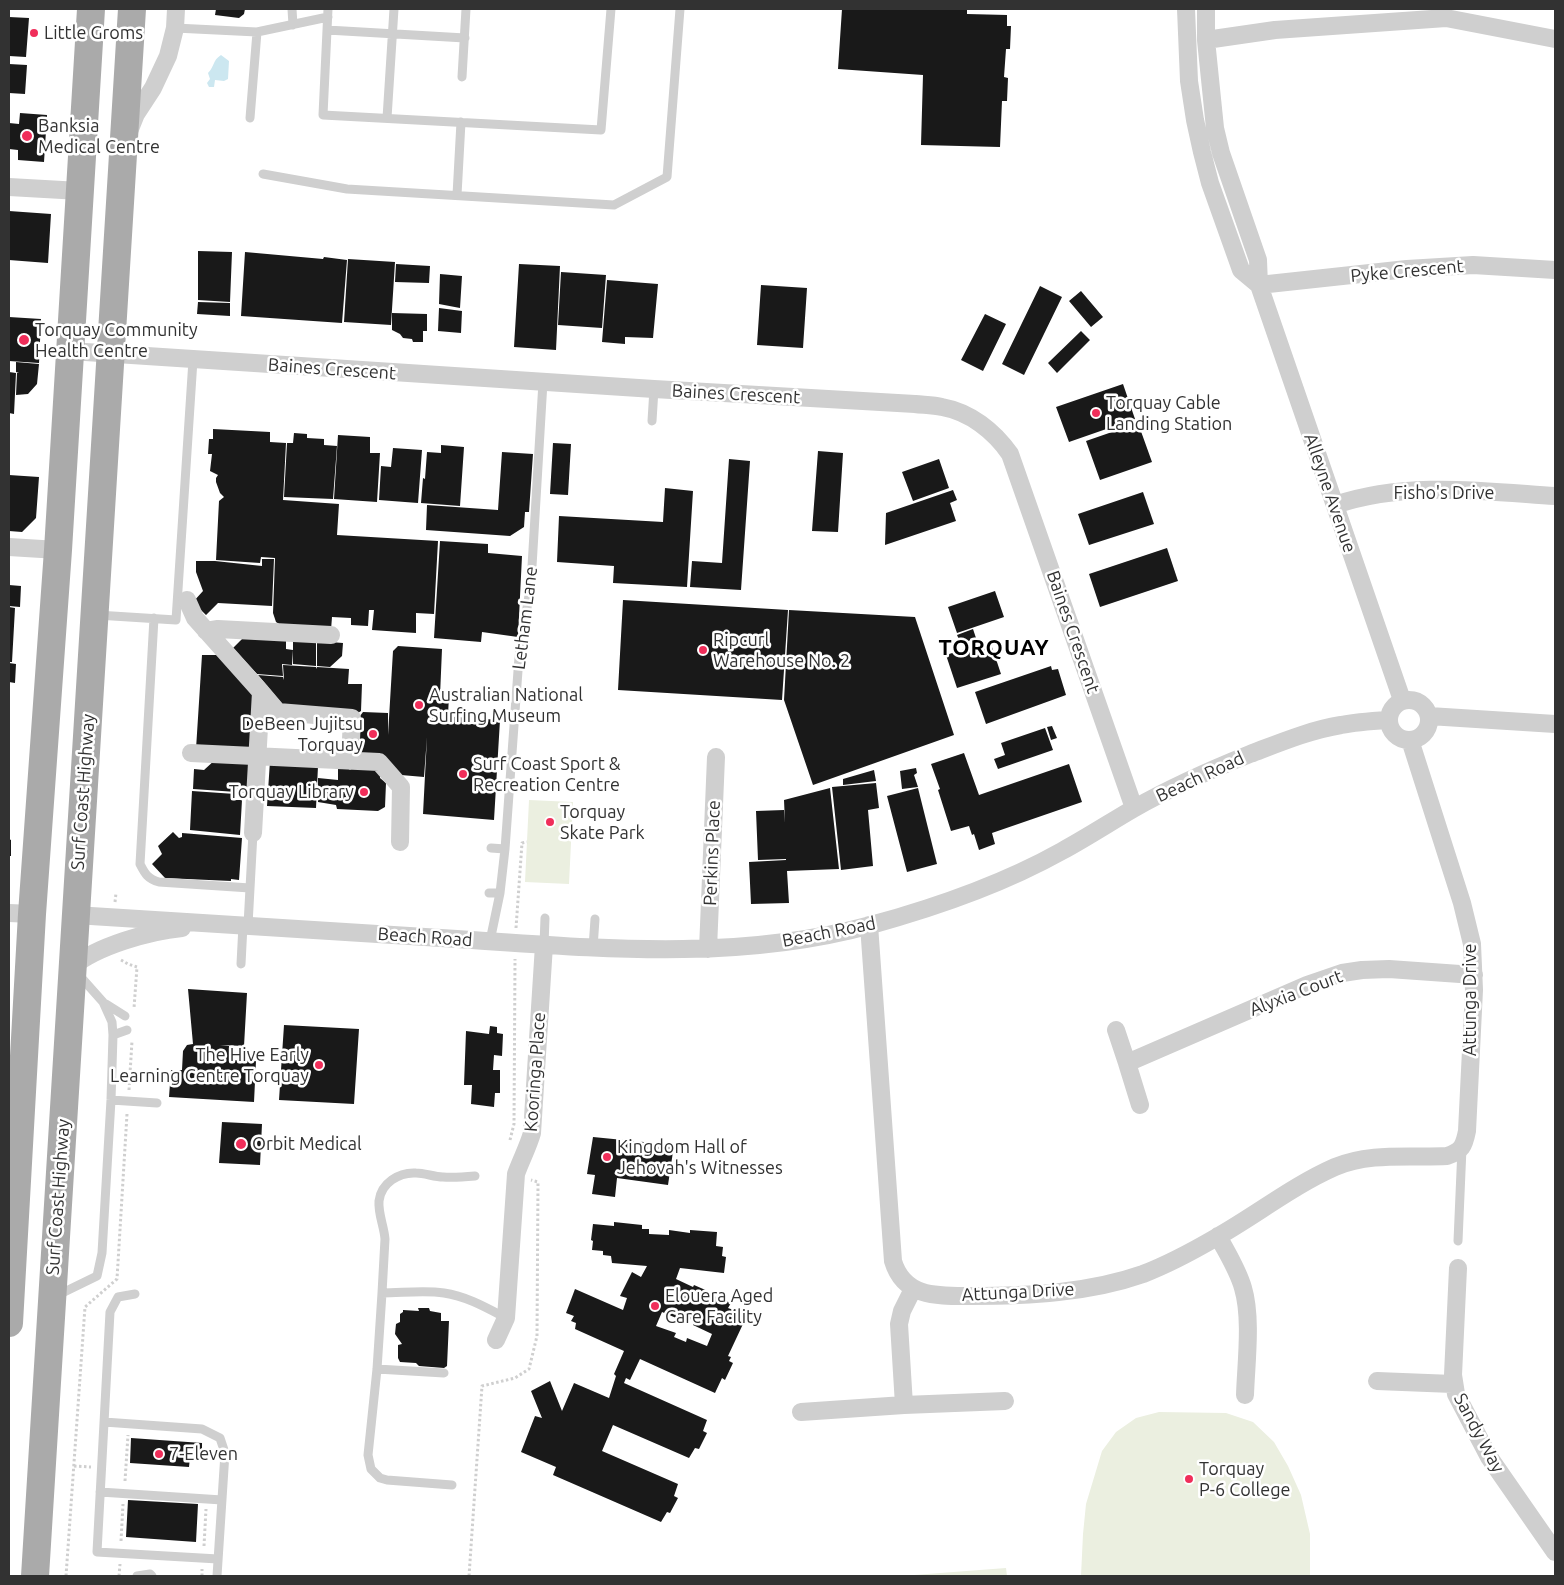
<!DOCTYPE html>
<html>
<head>
<meta charset="utf-8">
<style>
  body { margin:0 }
  #map { position:relative; width:1564px; height:1585px; overflow:hidden; background:#fff; font-family:Ubuntu,sans-serif }
  canvas { display:block }
  .frame { position:absolute; inset:0; border:10px solid #323232; pointer-events:none }
</style>
</head>
<body>
<div id="map">
<canvas width="1564" height="1585"></canvas>
<div class="frame"></div>
</div>
<script>
const ctx = document.querySelector('canvas').getContext('2d');
ctx.lineJoin = 'round';
function paint(path, color) {
  ctx.fillStyle = color;
  ctx.fill(path, 'evenodd');
}
function stroke(path, color, width, dash) {
  ctx.strokeStyle = color;
  ctx.lineWidth = width;
  ctx.lineCap = dash ? 'butt' : 'round';
  ctx.setLineDash(dash || []);
  ctx.stroke(path);
}
function write(font, color, halo, rows, align = 'center') {
  ctx.font = font + ' Ubuntu,sans-serif';
  ctx.lineWidth = 5;
  ctx.setLineDash([]);
  ctx.textBaseline = 'middle';
  ctx.strokeStyle = halo;
  ctx.fillStyle = color;
  for (const [text, x, y, turn = 0] of rows) {
    ctx.save();
    ctx.translate(x, y);
    ctx.rotate((+turn || 0) * Math.PI / 180);
    ctx.textAlign = isNaN(turn) ? turn : align;
    if (halo) ctx.strokeText(text, 0, 0);
    ctx.fillText(text, 0, 0);
    ctx.restore();
  }
}
paint(new Path2D(`
  M529,800L573,802L569,884L525,882Z
  M1159,1412L1226,1413L1253,1422L1274,1442L1288,1466L1301,1495L1310,1534V1576H1081L1083,1534L1086,1504L1102,1451L1116,1432L1136,1418Z
  M1006,1568L1007,1576H914V1575Z`), '#ebefe0');
paint(new Path2D(`
  M221,55L229,61L228,79L224,81L215,80L214,87H209L207,83L210,79L208,73C215,66 212,61 221,55Z`), '#cce7f0');
paint(new Path2D(`
  M216,9H245L244,14L239,18L215,15Z
  M842,9H967V14L1007,15V26H1011L1010,49H1006L1004,77L1008,78L1007,101H1002L1000,147L921,145L923,75L838,69Z
  M9,17L29,18L26,57L9,56Z
  M9,64L27,65L25,94L9,93Z
  M20,113L47,115L44,162L18,160V150L9,149V123L19,124Z
  M9,211L51,214L48,263L9,260Z
  M198,251L232,252L230,302L198,300Z
  M245,252L323,259L324,257L347,260L342,323L241,316Z
  M348,259L395,262L391,325L344,322Z
  M396,264L430,266L429,283L395,282Z
  M519,264L560,266L556,350L514,347Z
  M561,272L606,275L602,328L558,325Z
  M440,274L462,276L460,308L439,304Z
  M607,280L658,284L653,338L625,337V344L602,342Z
  M761,285L807,288L803,348L757,345Z
  M1040,286L1062,297L1024,375L1002,364Z
  M1081,291L1103,317L1091,327L1069,301Z
  M198,302L230,303V316L197,314Z
  M439,308L462,311L461,333L438,331Z
  M392,313L427,314V331H423V342H413L412,339L403,338L400,334L392,330Z
  M985,314L1006,324L983,371L961,360Z
  M9,317L41,319L39,363L9,361Z
  M1081,331L1090,340L1057,373L1048,363Z
  M16,362L39,364L37,384L28,394L16,395L17,373H19L16,372Z
  M9,372L16,373L14,414L9,413Z
  M1123,384L1135,419L1069,442L1056,407Z
  M1138,423L1152,462L1100,480L1086,441Z
  M213,429L270,432V442L286,443L283,500L339,504L337,535L438,541L434,614L416,613V633L372,630L374,610H369L368,626L351,625V618L332,617L331,630L284,627L276,622L273,613L275,558L261,557L260,563L216,560L219,501L224,497L220,493L216,482V478L218,475L210,471L212,454H208L209,439H213Z
  M294,433L307,434V438L324,439V445L337,446L333,499L284,497L287,443H293Z
  M338,435L370,437V453H380L377,502L334,499Z
  M553,443L571,444L568,495L550,494Z
  M441,445L464,447L460,506L421,503L423,478L425,479L427,452L441,453Z
  M393,448L422,450L418,503L379,500L381,466L391,467Z
  M818,451L843,453L838,532L812,531Z
  M502,452L533,454L529,512H525L524,527L510,536L426,530L427,505L498,510Z
  M729,459L750,461L741,590L690,587L692,561L722,563Z
  M939,459L949,488L913,501L902,472Z
  M9,475L39,477L36,518L22,532L9,531Z
  M665,488L693,491L687,587L613,583L614,566L557,562L559,516L663,522Z
  M953,490L957,500L950,503L956,521L885,545L886,513Z
  M1143,492L1154,524L1089,545L1078,514Z
  M440,541L488,544V553L522,556L518,637L482,632L481,642L434,638Z
  M1167,548L1178,581L1100,607L1089,574Z
  M262,559H274L272,606L218,603L206,615L193,602L203,591L196,572V561H215L262,566Z
  M9,585L21,586L20,607L9,606Z
  M995,591L1004,617L957,633L948,607Z
  M623,600L788,610L782,700L618,690Z
  M9,607L15,608L12,662H9Z
  M789,610L915,617L954,735L813,785L784,700Z
  M973,629L976,638L961,644L957,635Z
  M243,638L286,639V649L293,650L292,665L282,664L283,676L257,674L233,648Z
  M293,640L316,641V666L293,664Z
  M317,641L343,643L342,656L330,667L317,666Z
  M990,641L1001,674L957,688L946,655Z
  M398,646L442,649L440,696H449L448,715H427L500,720L494,820L423,814L427,737L424,777L401,775L357,756L360,716L363,712L388,713V735L393,651Z
  M202,655H217L257,699L254,749H196Z
  M9,663L16,664L15,683L9,682Z
  M283,665L316,667V669L317,667L349,669L348,684H362L361,711L355,715L288,711L258,675L283,677L284,680Z
  M1051,666L1052,670L1058,669L1066,695L986,724L975,692Z
  M1052,726L1057,738L1051,740L1047,727Z
  M1045,728L1053,750L998,769L994,759L1005,755L1001,743Z
  M964,753L979,795L1069,764L1082,802L992,833L995,844L979,850L974,834L972,835L969,826L951,831L938,790L940,789L931,764Z
  M216,759L247,761L252,769L251,793L193,789L194,769L204,770Z
  M270,761L318,766L316,808L267,806Z
  M338,768L380,770V778L386,783L385,807L378,811L337,809L336,805L318,802V778L338,780Z
  M916,768L917,773L914,775L918,787L902,789L900,771Z
  M874,770L876,781L843,785V779Z
  M876,783L879,808L868,810L873,866L841,870L832,787Z
  M830,788L839,869L787,871L789,903L751,904L749,862L786,860V859L758,860L756,811L784,810L785,823L784,800Z
  M918,788L937,864L907,872L887,796Z
  M192,791L235,794V800H242L240,835L190,830Z
  M173,832L179,838L182,837V833L242,838L239,880L231,879V881L165,878L152,864L162,854L158,846Z
  M9,839L11,840V856H9Z
  M188,989L247,993L244,1046L220,1045L229,1046V1060L256,1061L254,1102L169,1097L171,1070H182L183,1051L187,1045L193,1044Z
  M284,1025L359,1029L354,1104L279,1100Z
  M490,1026L497,1027V1033L503,1034L502,1056L494,1055L493,1070H500V1093H495L494,1107L471,1104L472,1085H464L466,1031L489,1034Z
  M222,1122L262,1124L260,1165L219,1163Z
  M593,1137L674,1145L668,1185L617,1178L615,1197L592,1194L595,1175L587,1174Z
  M614,1222L642,1225V1229H649V1234L669,1235V1230L690,1233V1230L717,1232L716,1246L723,1247L722,1256L726,1257L724,1273L680,1268L676,1279L693,1287L694,1285L710,1292L709,1294L731,1303L728,1308L736,1311L733,1318L743,1324L728,1356L731,1357L729,1361L733,1363L725,1380L722,1378L715,1393L640,1359L630,1380L626,1378L624,1383L707,1420L703,1431L707,1433L699,1449L695,1448L689,1458L613,1425L602,1451L678,1484L674,1496L678,1498L670,1513L667,1512L661,1522L553,1475L556,1467L521,1452L535,1416L542,1418L531,1391L550,1381L562,1411L574,1383L609,1398L616,1376L614,1374L624,1351L575,1329L576,1323L571,1321L574,1316L566,1313L575,1289L623,1310L627,1298L620,1296L632,1272L641,1277L647,1266L612,1263L611,1256L603,1255V1251L592,1250L593,1241L591,1240L593,1224L614,1226ZM662,1312L681,1320L682,1316L695,1321L693,1325L712,1334L707,1346L687,1338L686,1342L674,1337L676,1333L656,1326Z
  M418,1308H429L430,1311L441,1313V1321H449L447,1366L444,1368L419,1366L416,1363L400,1362L398,1358V1345L402,1344L395,1334L396,1324L400,1322V1314L403,1312V1310L419,1311Z
  M131,1438L202,1443V1458L190,1457L189,1467L130,1463Z
  M128,1500L198,1504L196,1542L126,1537Z`), '#191919');
stroke(new Path2D(`
  M115,902L116,893
  M516,928L522,843L527,842
  M121,960L128,964L137,967L134,1008
  M129,1090L132,1041
  M510,1140L514,1124L515,959
  M74,1466L91,1467
  M125,1481L128,1435
  M121,1541L123,1504
  M204,1546L206,1509
  M66,1576L85,1307L117,1279L127,1114
  M119,1576L120,1564
  M202,1576V1569
  M469,1576L482,1386L515,1378L529,1369L537,1336L538,1182L531,1180`), '#cfcfcf', 3, [2.5, 2.5]);
stroke(new Path2D(`
  M292,9L293,25
  M328,9L323,115L601,130L611,9
  M175,28L257,32L328,17
  M327,30L465,38
  M462,77L466,9
  M250,118L257,32
  M387,118L394,9
  M263,174L347,189L614,205L667,177L680,9
  M457,195L461,122
  M652,421L654,389
  M97,615L176,620L193,360
  M154,618L140,864C145,874 148,879 159,882L250,888
  M491,848L505,849
  M489,893H500
  M248,925L253,833
  M490,941L500,893L505,849L519,657L531,583L543,382
  M544,945L545,918
  M593,948L595,919
  M241,964L243,925
  M106,1004L125,1016
  M113,1035L127,1030
  M111,1100L157,1103
  M1458,1241L1462,1148
  M382,1293L385,1239C384,1226 378,1214 379,1201C381,1183 399,1172 416,1173C425,1173 434,1177 443,1177C453,1178 464,1177 475,1176
  M135,1294L118,1297L110,1312L97,1552L218,1559
  M58,1295L97,1276L102,1253L111,1100L113,1035L112,1022L103,1002L79,975
  M377,1369L444,1373
  M104,1422L202,1429L220,1438L225,1453L217,1576
  M452,1485L387,1480L380,1478L371,1469L368,1455L377,1369L382,1293C402,1293 424,1290 444,1293C466,1296 487,1308 506,1318
  M100,1492L222,1500
  M137,1576L150,1574L152,1576`), '#cfcfcf', 9);
stroke(new Path2D(`
  M1186,9L1189,81L1195,120L1202,152L1210,183L1241,270L1259,285
  M1206,9V40L1215,128L1221,153L1258,260L1259,285L1402,700
  M1206,40L1275,30L1446,18L1555,39
  M130,129L136,114L153,88L168,56L175,28L176,9
  M9,187L80,191
  M1259,285L1407,269L1473,265L1555,270
  M70,351L654,389L915,404C923,405 933,405 942,407C970,412 994,431 1010,454L1134,808
  M1335,505C1406,481 1481,491 1555,496
  M9,547L58,550
  M187,600L195,618L261,692L253,833
  M206,631L218,629L331,635
  M261,692L278,712L352,718L350,761
  M1389 720a20 20 0 1 1 40 0a20 20 0 1 1-40 0Z
  M1429,716L1555,724
  M191,753L379,762L401,787L400,842
  M9,913L32,914
  M75,915C203,922 330,931 457,939C595,948 736,962 871,925C937,907 1003,884 1062,851C1086,838 1109,823 1133,809C1170,788 1210,770 1250,754C1279,743 1310,730 1341,725C1356,722 1372,721 1388,720
  M869,925L893,1261C904,1298 938,1296 971,1296C1028,1296 1089,1293 1143,1274C1169,1264 1193,1251 1217,1237C1256,1215 1294,1185 1335,1167C1370,1152 1409,1158 1447,1156C1462,1151 1464,1146 1467,1131L1474,990L1472,944L1462,903L1410,740
  M708,949L716,757
  M72,967C97,946 150,931 182,928
  M1116,1030L1127,1063
  M1140,1105L1127,1063L1307,985L1342,973L1362,970L1389,969L1474,975
  M1218,1236C1227,1253 1238,1270 1243,1288C1252,1318 1246,1364 1245,1395
  M1458,1268L1453,1375L1456,1394L1489,1457L1555,1552
  M913,1289L902,1311L899,1324L904,1405L1005,1401
  M496,1340L506,1318L516,1174C521,1160 528,1147 532,1133L544,945
  M1377,1381L1453,1384
  M801,1412L904,1405`), '#cfcfcf', 18);
stroke(new Path2D(`
  M9,1323L32,914L58,550L91,9
  M35,1576L132,9`), '#aaa', 28);
for (const [x, y, r, color] of [
  [34,33,5,"#f02e5a"],
  [27,136,6,"#f02e5a"],
  [24,340,6,"#f02e5a"],
  [1096,413,5,"#f02e5a"],
  [703,650,5,"#f02e5a"],
  [419,705,5,"#f02e5a"],
  [373,734,5,"#f02e5a"],
  [463,774,5,"#f02e5a"],
  [364,792,5,"#f02e5a"],
  [550,822,5,"#f02e5a"],
  [319,1065,5,"#f02e5a"],
  [241,1144,6,"#f02e5a"],
  [607,1157,5,"#f02e5a"],
  [655,1306,5,"#f02e5a"],
  [159,1454,5,"#f02e5a"],
  [1189,1479,5,"#f02e5a"]
]) {
  const dot = new Path2D();
  dot.arc(x, y, r, 0, 2 * Math.PI);
  ctx.fillStyle = color;
  ctx.fill(dot);
  stroke(dot, '#fff', 2);
}
write('18px', '#323232', '#fff', [
  ["Little Groms",44,33],
  ["Banksia",38,126],
  ["Medical Centre",38,147],
  ["Torquay Community",35,330],
  ["Health Centre",35,351],
  ["Torquay Cable",1106,403],
  ["Landing Station",1106,424],
  ["Ripcurl",713,640],
  ["Warehouse No. 2",713,661],
  ["Australian National",429,695],
  ["Surfing Museum",429,716],
  ["DeBeen Jujitsu",363,724,"right"],
  ["Torquay",363,745,"right"],
  ["Surf Coast Sport &",473,764],
  ["Recreation Centre",473,785],
  ["Torquay Library",354,792,"right"],
  ["Torquay",560,812],
  ["Skate Park",560,833],
  ["The Hive Early",309,1055,"right"],
  ["Learning Centre Torquay",309,1076,"right"],
  ["Orbit Medical",252,1144],
  ["Kingdom Hall of",617,1147],
  ["Jehovah's Witnesses",617,1168],
  ["Elouera Aged",665,1296],
  ["Care Facility",665,1317],
  ["7-Eleven",169,1454],
  ["Torquay",1199,1469],
  ["P-6 College",1199,1490]
], 'left');
write('18px', '#323232', '#fff', [
  ["Pyke Crescent",1407,271,-5],
  ["Baines Crescent",332,369,4],
  ["Baines Crescent",736,394,3],
  ["Alleyne Avenue",1330,493,71],
  ["Fisho's Drive",1444,493],
  ["Letham Lane",525,618,-83],
  ["Baines Crescent",1073,632,71],
  ["Beach Road",1200,777,-25],
  ["Surf Coast Highway",83,792,-86],
  ["Perkins Place",712,853,-88],
  ["Beach Road",829,932,-11],
  ["Beach Road",425,937,4],
  ["Alyxia Court",1296,993,-21],
  ["Attunga Drive",1470,1000,-90],
  ["Kooringa Place",535,1072,-86],
  ["Surf Coast Highway",58,1197,-86],
  ["Attunga Drive",1018,1292,-3],
  ["Sandy Way",1479,1433,62]
]);
ctx.letterSpacing = '1px';
write('bold 22px', '#000', '#fff', [
  ["TORQUAY",994,648]
]);
ctx.letterSpacing = '0px';
</script>
</body>
</html>
